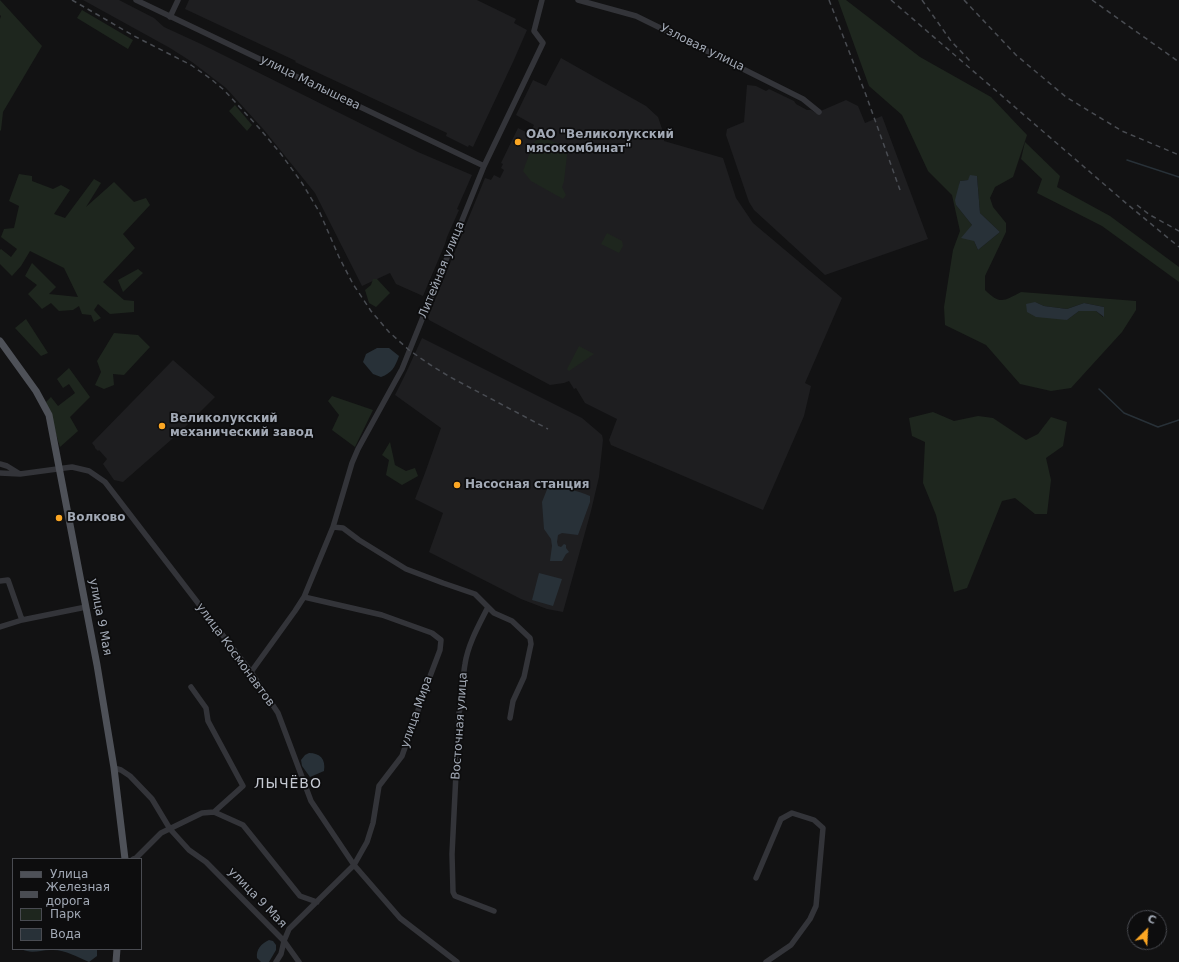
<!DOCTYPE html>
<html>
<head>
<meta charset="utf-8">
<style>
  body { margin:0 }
  #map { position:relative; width:1179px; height:962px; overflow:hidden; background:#121213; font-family:"DejaVu Sans",sans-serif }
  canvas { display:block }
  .legend { position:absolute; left:12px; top:858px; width:130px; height:92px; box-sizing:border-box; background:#0d0d0e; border:1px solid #494b51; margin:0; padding:5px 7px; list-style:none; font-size:12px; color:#a2a9b5 }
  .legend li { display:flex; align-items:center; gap:8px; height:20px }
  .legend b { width:20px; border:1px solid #494b51 }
  .north { position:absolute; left:1127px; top:910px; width:40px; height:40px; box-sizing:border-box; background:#0d0d0e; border:1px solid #494b51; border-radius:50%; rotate:24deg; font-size:11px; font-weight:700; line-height:16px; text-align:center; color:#a2a9b5 }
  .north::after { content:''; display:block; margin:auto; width:14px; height:18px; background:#fba623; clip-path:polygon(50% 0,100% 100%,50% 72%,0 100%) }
</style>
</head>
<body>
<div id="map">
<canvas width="1179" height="962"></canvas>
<ul class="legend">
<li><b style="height:5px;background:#4e5158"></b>Улица</li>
<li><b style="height:5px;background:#494c52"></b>Железная дорога</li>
<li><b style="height:11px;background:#1e261e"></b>Парк</li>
<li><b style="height:11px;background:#283138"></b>Вода</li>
</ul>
<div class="north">С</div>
</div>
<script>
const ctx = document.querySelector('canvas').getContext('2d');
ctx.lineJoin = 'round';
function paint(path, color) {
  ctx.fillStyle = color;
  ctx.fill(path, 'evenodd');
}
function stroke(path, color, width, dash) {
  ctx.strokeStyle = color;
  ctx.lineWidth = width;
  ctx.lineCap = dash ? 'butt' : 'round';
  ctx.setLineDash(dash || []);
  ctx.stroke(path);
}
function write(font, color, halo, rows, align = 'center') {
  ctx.font = font + ' "DejaVu Sans",sans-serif';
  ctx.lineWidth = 3.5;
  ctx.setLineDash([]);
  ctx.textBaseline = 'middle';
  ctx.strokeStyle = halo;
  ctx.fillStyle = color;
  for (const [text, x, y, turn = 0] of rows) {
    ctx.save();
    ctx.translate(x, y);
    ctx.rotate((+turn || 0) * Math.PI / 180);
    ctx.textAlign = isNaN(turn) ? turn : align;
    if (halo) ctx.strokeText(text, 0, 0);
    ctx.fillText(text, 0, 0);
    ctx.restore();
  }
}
paint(new Path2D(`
  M83,0H119L154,18L164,27L201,44L418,152L472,175L457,209L459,210L447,237L445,244L423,296L396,284L390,273L362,286L315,193L264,130L226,88L192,62L170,48Z
  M189,0H477L516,19L514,23L527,30L513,62L473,147L469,145L468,147L446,136L447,133L295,62L296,61L185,9Z
  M561,58L646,106L658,117L664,135V141L723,158L736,198L753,223L842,298L805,383L811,386L804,416L763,510L611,445L609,440L617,419L585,403L576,388L574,389L569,381L564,383L550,385L429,320L428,317L485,178L491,180L494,175L500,178L504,170L501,168L503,164L501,163L518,128L530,134L534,125L516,115L533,80L546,86Z
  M747,85L756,86L766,91L769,89L794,101L796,104L807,110H811L816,113L846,100L858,106L865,123L882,116L928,239L825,275L754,210L749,202L726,135L727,129L744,122Z
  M422,338L582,418L602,435L603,440L599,477L591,511L563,612L547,609L521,599L429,552L443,513L415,499L425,473L441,428L395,395L405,375Z
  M173,360L215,397L180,432L123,482L114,480L103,464L107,459L99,450L98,451L95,448V447L92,443Z`), '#1e1e20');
paint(new Path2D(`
  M0,0L42,46L3,112L1,130L0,131V19L1,16L0,15Z
  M838,0H846L920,57L991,97L1027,135L1013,177L995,187L990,198L993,207L1006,223V232L985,276V290C1000,305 1004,301 1021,292L1136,301V310L1122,332L1071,388L1051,391L1020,384L986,345L945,325L944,307L953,250L960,231L952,195L928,171L902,115L869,86ZM977,176L980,213L1000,232L978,250L974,241L972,225L956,205L960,181L968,180ZM1035,302L1044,306L1067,309L1084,303L1104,307L1103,317L1096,311H1079L1067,320Z
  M82,10L133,40L128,49L77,18Z
  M235,105L252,125L247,131L229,111Z
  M541,137L568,147L564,181L562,187L566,195L563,199L531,181L523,171L534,142Z
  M1025,142L1060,176L1057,187L1110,216L1179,267V282L1102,226L1037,193L1042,179L1021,159Z
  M19,174L32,176V181L53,189L61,185L70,190L54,214L65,218L94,179L101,183L86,207L114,182L134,202L146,198L150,205L123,234L135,248L103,282L124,300L134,301V312L110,314L98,304L94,310L101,318L94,322L91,315L82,314L79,306L73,310L59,311L51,303L42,309L28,294L37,285L25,276L32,263L56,287L49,294L78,297L64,268L30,251L21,266L12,276L0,264V250L1,249L11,257L17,249L1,237L4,229L14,228L19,206L9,201Z
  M607,233L622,241L623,246L619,253L601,244Z
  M138,269L143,273L123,292L118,280Z
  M373,279H377L390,293L376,307L369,303L365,290L371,285Z
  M26,319L48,353L41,356L15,328Z
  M114,333L138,335L150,347L124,375L113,374L114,385L104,389L95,385L101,372L97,361Z
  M579,346L594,354L569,371L567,369Z
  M69,368L90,397L70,417L78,431L60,447L46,402L51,397L58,406L75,393L69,384L63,388L57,379Z
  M332,396L373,410L355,447L332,430L339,415L328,401Z
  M933,412L954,421L978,416L993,418L1026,440L1038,434L1051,417L1067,422L1063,446L1046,458L1051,480L1047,514H1035L1015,498L1002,501L967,588L954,592L936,515L923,483L925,442L912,436L909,418Z
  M390,442L395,465L406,471L415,468L418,476L402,485L386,475L389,460L382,455Z`), '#1e261e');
paint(new Path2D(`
  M970,175L977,176L980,213L1000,232L978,250L974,241L961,238L972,225L956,205L955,200L960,181L968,180Z
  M1035,302L1044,306L1067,309L1084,303L1104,307V317L1096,311H1079L1067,320L1036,317L1027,312L1026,304Z
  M377,348H389L399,356C395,367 392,373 381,377L373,374L363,362L366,354Z
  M548,487C563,488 577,490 590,496V502L578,535L562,533L558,535L557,542L558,546L561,547L564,544L566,545V548L569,552L566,554L562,561H550L552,546L551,539L544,529L542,502Z
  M539,573L562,579L553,606L532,600Z
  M309,753C320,753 326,759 324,771L310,777L302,766L301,760L305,755Z
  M269,940L273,941L276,945V950L269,962H261L257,958C256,949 261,944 269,940Z
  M21,949H97V956L89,962C77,957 66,950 53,950C41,949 33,955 21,949Z`), '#283138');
stroke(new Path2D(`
  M1127,160L1179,177
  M1099,389L1124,413L1158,427L1179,420`), '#283138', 1.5);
stroke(new Path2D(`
  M136,0L484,166
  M578,0L636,16L699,47L803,99L819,112
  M170,17L178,0
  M0,464L7,466L20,474L72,467L89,471L105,482L251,672L278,713L311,801L354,865L400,918L457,962
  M0,473L20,474
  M333,527L343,528L359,540L406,569L443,583L475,594L494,613L512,621L530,638L531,644L524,677L513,701L510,718
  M0,581L8,580L22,620
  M488,607C479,625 468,644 465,664C462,681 463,697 459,713L452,854L453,892L455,896L494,911
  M0,627L22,620L86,607
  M251,672L295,611L304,597L333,527L352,463L358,449L402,369L484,166L543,43L534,31L542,0
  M191,687L206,708L208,721L243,786L214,812
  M114,768L121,770L130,776L152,799L170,829L189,850L206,862L284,941L299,962
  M133,859L136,858L161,833L202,813L214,812L243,825L300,896L317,902
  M756,878L781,819L792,813L814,820L823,828L816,906L810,919L791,945L766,962
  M276,962L281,954L284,941L289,929L354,865L367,842L373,823L379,786L402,756L429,679L440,650L441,640L432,633L382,615L304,597`), '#333439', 5.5);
stroke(new Path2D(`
  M0,341L36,391L49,415L97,665L114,768L125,859
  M116,962L117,949`), '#4e5158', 7);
stroke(new Path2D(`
  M72,0L136,37L191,65L211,79L224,90L260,129L281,154L302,183L320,213L339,257L353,284L371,311L389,332L409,350L429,364L450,377L548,429
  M829,0L866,95L900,190
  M891,0L1127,204L1179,247
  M922,0L951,41L970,61
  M964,0L1016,55L1066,97L1122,131L1179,155
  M1092,0L1179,62
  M1137,205L1150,215L1179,231`), '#494c52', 1.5, [5, 4]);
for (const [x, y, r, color] of [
  [518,142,4,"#fba623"],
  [162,426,4,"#fba623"],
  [457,485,4,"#fba623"],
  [59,518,4,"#fba623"]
]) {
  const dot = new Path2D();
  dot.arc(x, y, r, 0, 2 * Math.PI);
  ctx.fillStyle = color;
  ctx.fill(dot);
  stroke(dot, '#0d0d0e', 1.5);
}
write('12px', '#a2a9b5', '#0d0d0e', [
  ["Узловая улица",702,48,26],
  ["улица Малышева",310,83,26],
  ["Литейная улица",442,270,-68],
  ["улица 9 Мая",100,617,79],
  ["улица Космонавтов",235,655,54],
  ["улица Мира",417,712,-71],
  ["Восточная улица",460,726,-86],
  ["улица 9 Мая",257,898,46]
]);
write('bold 12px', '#a2a9b5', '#0d0d0e', [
  ["ОАО \"Великолукский",526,135],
  ["мясокомбинат\"",526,149],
  ["Великолукский",170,419],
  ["механический завод",170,433],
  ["Насосная станция",465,485],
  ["Волково",67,518]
], 'left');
ctx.letterSpacing = '1px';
write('14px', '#c4c8d1', '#0d0d0e', [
  ["ЛЫЧЁВО",288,784]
]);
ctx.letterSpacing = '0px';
</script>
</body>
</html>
